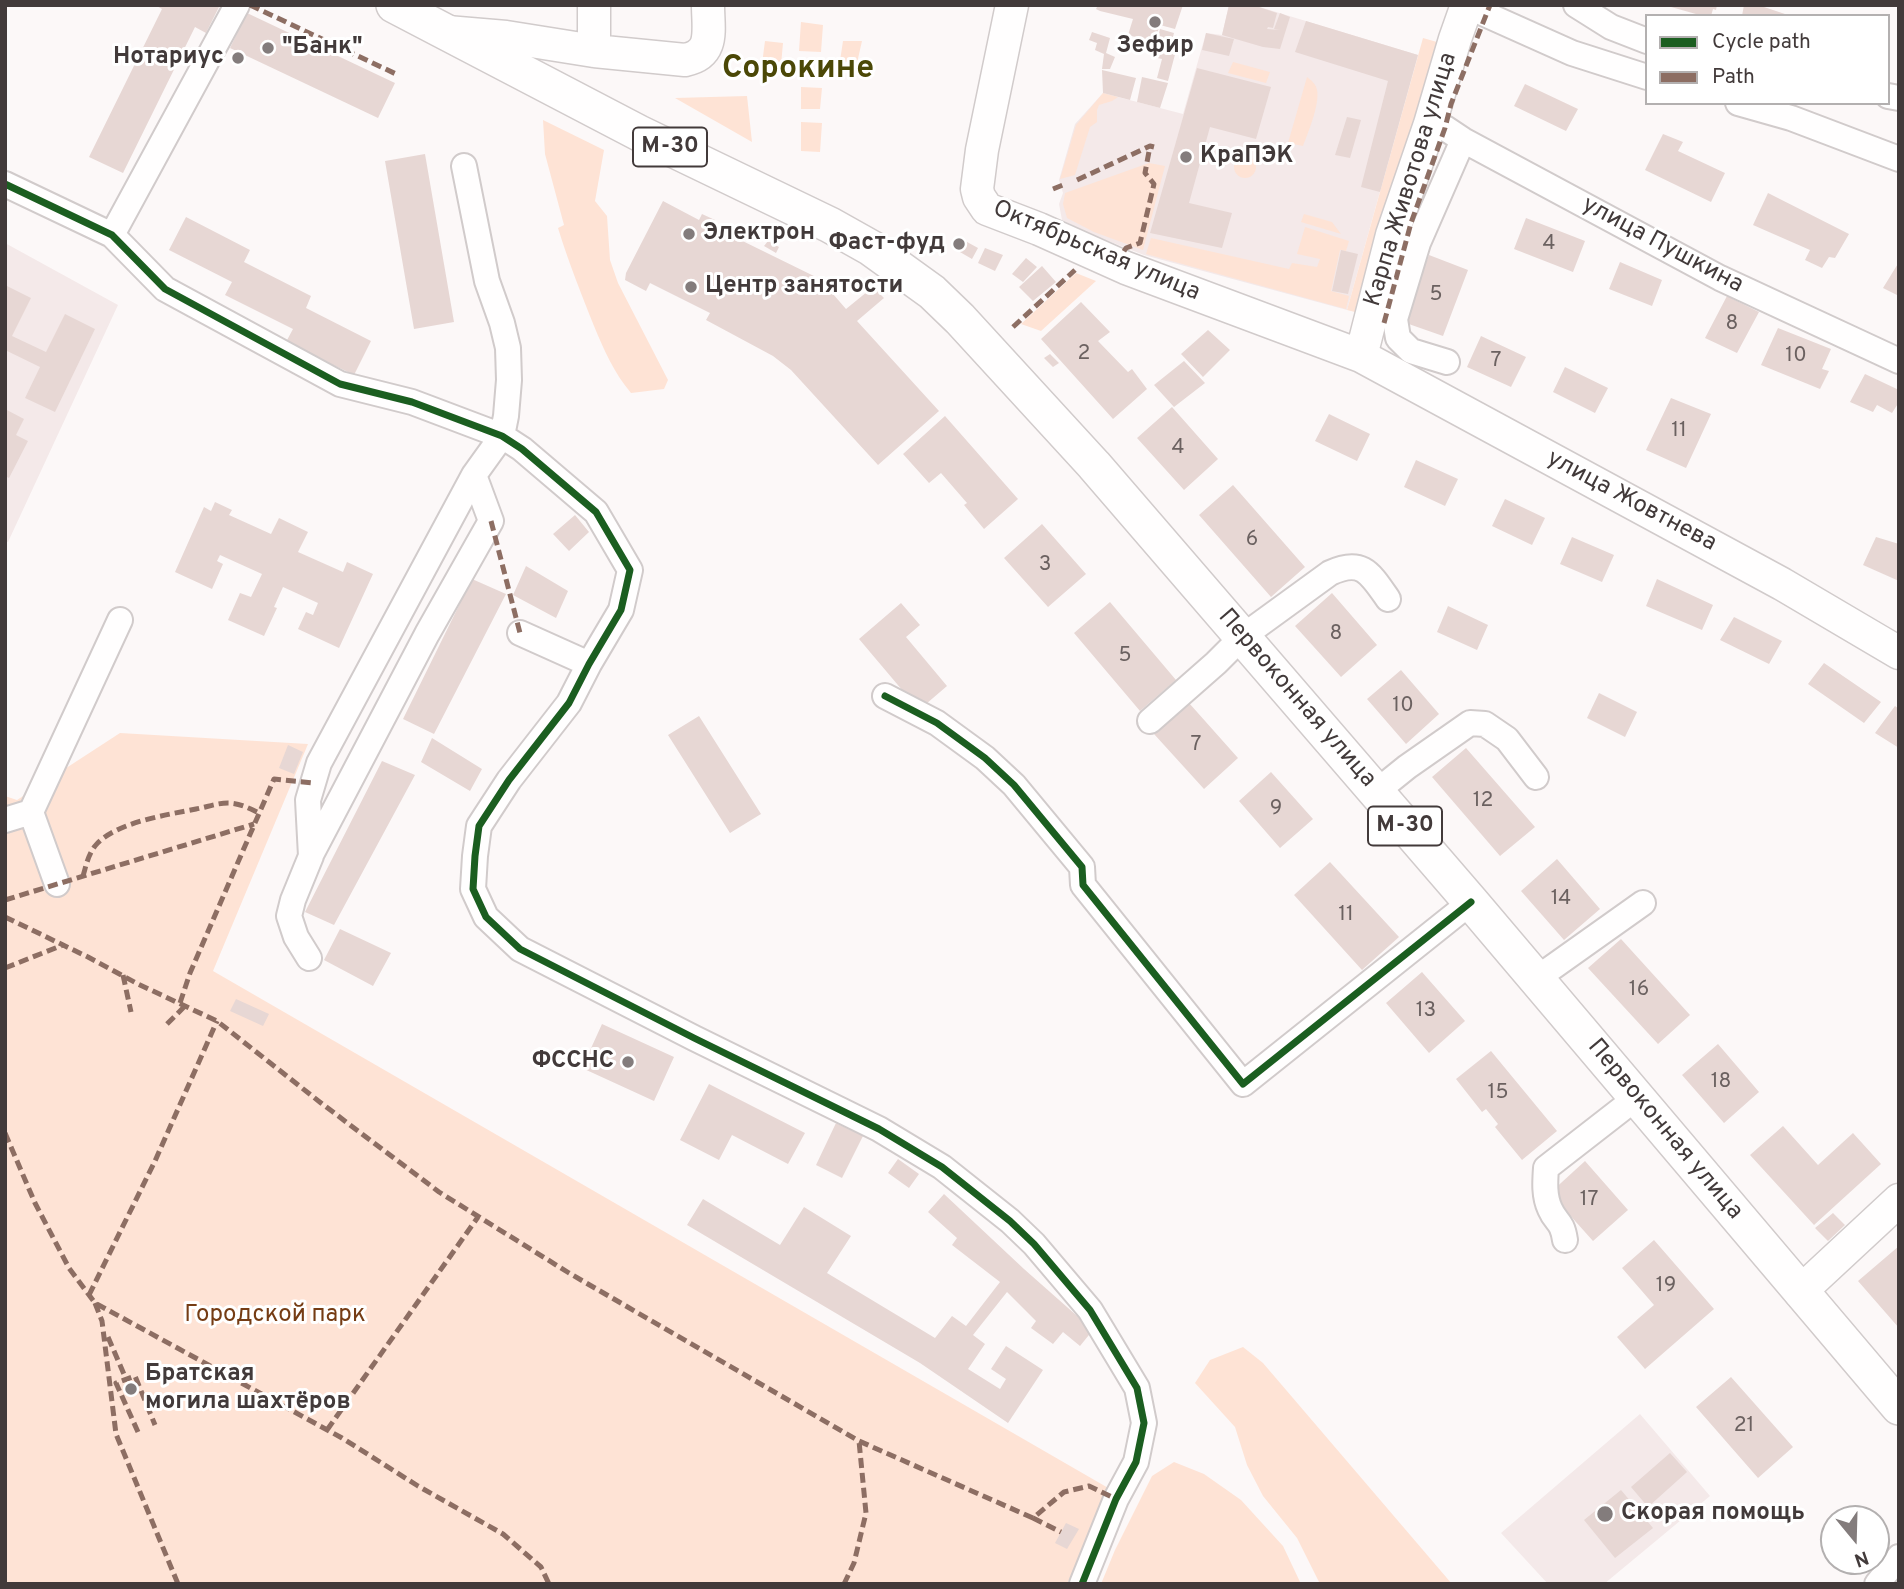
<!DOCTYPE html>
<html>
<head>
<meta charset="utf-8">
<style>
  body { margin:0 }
  #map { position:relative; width:1904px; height:1589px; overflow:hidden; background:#fcf8f8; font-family:Overpass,sans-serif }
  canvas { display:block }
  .frame { position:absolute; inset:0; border:7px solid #423a3a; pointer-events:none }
  .legend { position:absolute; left:1645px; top:14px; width:245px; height:91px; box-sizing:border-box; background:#fff; border:2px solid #b3b0b0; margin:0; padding:9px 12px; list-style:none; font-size:21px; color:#423a3a }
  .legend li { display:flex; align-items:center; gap:14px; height:35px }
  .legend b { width:35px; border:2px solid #b3b0b0 }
  .north { position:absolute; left:1820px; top:1505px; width:70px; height:70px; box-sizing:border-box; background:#fff; border:2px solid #b3b0b0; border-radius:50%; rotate:161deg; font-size:19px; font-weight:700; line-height:28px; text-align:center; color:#423a3a }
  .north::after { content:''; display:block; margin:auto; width:24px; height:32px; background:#837c7c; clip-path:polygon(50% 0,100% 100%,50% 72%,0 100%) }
</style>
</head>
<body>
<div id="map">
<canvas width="1904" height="1589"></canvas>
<div class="frame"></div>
<ul class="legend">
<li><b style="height:9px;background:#1b5e20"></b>Cycle path</li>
<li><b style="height:9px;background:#8d6e63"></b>Path</li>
</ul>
<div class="north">N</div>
</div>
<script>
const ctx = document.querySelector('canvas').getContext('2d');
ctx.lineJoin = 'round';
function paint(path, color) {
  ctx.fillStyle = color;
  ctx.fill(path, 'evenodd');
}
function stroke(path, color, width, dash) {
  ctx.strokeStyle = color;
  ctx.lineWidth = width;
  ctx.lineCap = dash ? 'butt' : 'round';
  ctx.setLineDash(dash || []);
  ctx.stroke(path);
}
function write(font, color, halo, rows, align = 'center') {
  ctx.font = font + ' Overpass,sans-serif';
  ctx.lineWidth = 6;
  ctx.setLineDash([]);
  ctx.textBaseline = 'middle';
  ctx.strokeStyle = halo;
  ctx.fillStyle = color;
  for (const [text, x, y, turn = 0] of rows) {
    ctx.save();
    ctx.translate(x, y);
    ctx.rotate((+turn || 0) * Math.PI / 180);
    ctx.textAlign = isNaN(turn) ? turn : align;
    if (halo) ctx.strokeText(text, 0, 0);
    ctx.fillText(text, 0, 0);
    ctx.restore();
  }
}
paint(new Path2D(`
  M1229,5H1253L1418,55L1347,310L1144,255L1093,235L1062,220L1059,204L1063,193L1059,180L1075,124L1103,93L1183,114L1206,33L1222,35Z
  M5,243L118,305L8,542L5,541Z
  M1640,1414L1710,1496L1604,1584H1548L1501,1533Z`), '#f4e9e9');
paint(new Path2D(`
  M801,22L823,25L821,52L799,51Z
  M1423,38L1444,44L1363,314L1347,310Z
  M765,41L783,43L781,65L762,64Z
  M843,41H862L857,63L840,61Z
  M1233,62L1270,72L1266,83L1228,73Z
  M1307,77C1311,80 1316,84 1317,90C1320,104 1308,133 1303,146L1288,143Z
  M801,87L822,88L820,109H801Z
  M1103,93L1118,97L1112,101L1099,105L1097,110V122L1090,127L1075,175L1060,179L1076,125Z
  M747,96L752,142L675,98Z
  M543,120L604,150L595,201L607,216L610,260L618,283L668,380L664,389L631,393C614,373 604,350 594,326C581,293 568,261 558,228L564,225L545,154Z
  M801,122L822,123L820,152L801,151Z
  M1234 167a11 11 0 1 1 22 0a11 11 0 1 1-22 0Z
  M1149,163L1165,166L1143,250L1094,232L1067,218L1063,204L1065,193Z
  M1304,214L1332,222L1341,234L1301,222Z
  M1305,227L1349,241L1346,251L1340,250L1331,291L1349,296L1346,309L1146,254L1151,238L1289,269L1292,263L1317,267L1320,259L1297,254Z
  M1076,273L1096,281L1041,331L1021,324Z
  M120,733L308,744L213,971L1110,1489L1067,1584H5V796L17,800Z
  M1243,1347L1263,1363L1452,1584H1320L1297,1538L1263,1496L1247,1465L1235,1427L1195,1383L1210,1360Z
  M1174,1462L1204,1474L1241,1500L1283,1546L1301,1584H1101L1115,1550L1152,1476Z`), '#fee3d5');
paint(new Path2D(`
  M155,5H220L206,33L195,27L123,173L89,157L162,9Z
  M1098,5H1183L1175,29L1160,25L1154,42L1128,35L1133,19L1100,11L1096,9Z
  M1229,5H1253L1277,13L1273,28L1268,27L1267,29L1280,30L1274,29L1280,13L1290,17L1280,49L1263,47L1222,35Z
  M1664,5H1717L1716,10L1713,9L1711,16H1703Z
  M1744,5H1758L1791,16H1742Z
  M247,13L395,83L378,118L230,48Z
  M1306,21L1418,55L1380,192L1361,187L1388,81L1295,52Z
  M1160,29L1174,33L1172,41L1178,43L1168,81L1157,78L1162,59L1153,57Z
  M1092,32L1110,38L1106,53L1115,57L1110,69H1102L1104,54L1095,50L1097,43L1089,40Z
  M1206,33L1234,39L1229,56L1202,50Z
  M1197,68L1271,87L1256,139L1210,127L1189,203L1232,213L1222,248L1150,233Z
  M1102,70L1136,78L1130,100L1103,93Z
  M1142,77L1168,83L1160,108L1137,102Z
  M1525,84L1578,109L1566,131L1514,106Z
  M1347,117L1361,120L1350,158L1335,155Z
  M1663,134L1683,142L1678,151L1725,173L1711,202L1645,170Z
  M425,154L454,322L414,329L385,161Z
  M1768,193L1849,234L1835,258L1829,257L1822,268L1805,260L1810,250L1753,225Z
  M663,201L699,220L702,214L715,220L712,226L820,279L846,309L873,287L884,298L857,321L939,411L878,465L791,370L773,356L706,320L710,313L650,283L646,291L625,280L626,273Z
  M186,217L250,250L244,262L311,296L306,308L371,341L354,375L286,342L293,329L225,295L232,282L169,250Z
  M1526,218L1585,241L1573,272L1514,249Z
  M958,237L978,248L972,259L953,248Z
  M768,241L779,247L776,253L764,246Z
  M985,248L1003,255L995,271L978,263Z
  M1341,250L1358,254L1348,294L1332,291Z
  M1429,255L1468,270L1443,336L1403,322Z
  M1026,258L1037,267L1023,282L1012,274Z
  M1620,262L1662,280L1652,306L1609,289Z
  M1899,262V296L1883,288Z
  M1042,266L1056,282L1033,301L1019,287Z
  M5,285L31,298L12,336L46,352L65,314L95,329L55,412L25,398L40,367L5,350Z
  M1727,296L1759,312L1737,353L1705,338Z
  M1081,302L1110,332L1098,341L1128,372L1132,369L1147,389L1113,419L1041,339Z
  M1778,328L1831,349L1822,369L1829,371L1820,389L1761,365Z
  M1208,330L1230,350L1203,377L1181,354Z
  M1481,336L1526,357L1511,387L1467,367Z
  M1050,354L1059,363L1053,367L1044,358Z
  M1184,361L1205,383L1174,407L1154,385Z
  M1565,367L1608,388L1595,413L1553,392Z
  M1865,374L1899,390V402L1892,413L1877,405L1873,412L1850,402Z
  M1671,398L1711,414L1686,468L1646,450Z
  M1172,407L1218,459L1184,490L1137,438Z
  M5,409L24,419L16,435L28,441L9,478L5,476Z
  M1329,414L1370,434L1357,461L1315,441Z
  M945,416L1018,499L984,529L964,505L967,503L941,473L929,483L903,454Z
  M1416,460L1458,479L1445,506L1404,487Z
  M1233,485L1305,567L1271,597L1199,515Z
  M1505,499L1545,518L1532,545L1492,526Z
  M215,502L232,510L229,515L271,534L279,518L308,532L298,552L343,572L347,562L373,574L339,648L298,629L306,612L313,615L318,603L283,587L274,607L277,608L264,636L228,620L240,593L251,597L262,574L220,555L217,561L223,564L212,589L175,572L204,507L211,511Z
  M575,515L589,532L569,551L553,534Z
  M1042,524L1086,574L1048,607L1004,558Z
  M1572,537L1614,555L1602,582L1560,564Z
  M1876,537L1899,544V581L1863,565Z
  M526,566L568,591L556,618L513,595Z
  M472,579L506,594L434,734L403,719Z
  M1657,579L1713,605L1702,630L1646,606Z
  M1332,593L1377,645L1341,677L1295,626Z
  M1110,602L1176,680L1140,711L1074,633Z
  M901,603L920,625L906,637L947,686L919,710L859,639Z
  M1448,606L1488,625L1477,650L1437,632Z
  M1734,617L1782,641L1769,664L1720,640Z
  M1824,663L1881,702L1864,723L1808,684Z
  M1401,670L1439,714L1406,744L1367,699Z
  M1599,693L1637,712L1625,737L1587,718Z
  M1189,703L1238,758L1204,789L1154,734Z
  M1895,706L1899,709V748L1875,733Z
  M699,716L761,814L730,833L668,735Z
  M432,738L482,769L470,791L421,762Z
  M288,745L303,752L294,774L279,768Z
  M1466,748L1535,827L1500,856L1432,777Z
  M382,761L415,775L334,925L305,912Z
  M1271,772L1313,819L1280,848L1239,801Z
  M1557,859L1600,909L1564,940L1521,891Z
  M1330,862L1399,937L1362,970L1294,895Z
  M340,929L391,953L373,986L324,960Z
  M1621,939L1690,1015L1658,1044L1588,968Z
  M1422,972L1465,1021L1429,1053L1386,1003Z
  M236,999L269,1014L263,1026L230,1011Z
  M602,1024L674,1057L654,1101L582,1068Z
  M1718,1044L1759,1092L1724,1123L1682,1075Z
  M1491,1051L1557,1131L1522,1160L1495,1127L1498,1124L1486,1109L1482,1112L1456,1079Z
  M709,1084L805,1133L788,1164L732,1135L719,1160L680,1140Z
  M836,1123L863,1136L842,1178L816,1165Z
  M1783,1126L1818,1165L1853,1133L1881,1164L1814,1225L1750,1155Z
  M898,1159L919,1174L909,1188L888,1173Z
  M1585,1161L1628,1210L1593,1241L1550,1193Z
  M944,1194L1024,1269L1093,1330L1080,1346L1063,1332L1053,1344L1031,1328L1036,1321L1007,1292L973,1335L985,1344L968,1369L1000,1389L1006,1379L991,1369L1006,1346L1043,1370L1008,1423L920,1363L687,1225L703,1199L780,1245L804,1207L851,1236L827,1273L935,1338L952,1316L966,1326L1000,1282L952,1245L957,1238L928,1212Z
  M1833,1213L1845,1225L1828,1241L1815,1228Z
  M1654,1240L1714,1309L1645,1369L1617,1337L1654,1305L1622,1268Z
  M1899,1246V1328L1858,1281Z
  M1731,1377L1793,1447L1758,1478L1696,1407Z
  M1670,1453L1687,1472L1648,1507L1631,1487Z
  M1621,1490L1653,1528L1615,1558L1584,1520Z
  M1066,1523L1079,1529L1067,1549L1055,1543Z`), '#e7d7d4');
const minor = new Path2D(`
  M1576,5L1611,27L1647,41
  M1467,6L1572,53L1647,77
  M1888,96L1899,98
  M1738,103L1791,118L1899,159
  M1430,124L1445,128L1463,140L1720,278L1899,361
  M5,184L112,235L165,289L340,384L412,402L502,436L522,449L596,512L630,570L621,610L589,664L569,703L509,780L479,826L475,856L473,889L486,917L520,949L694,1038L879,1129L942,1167L1010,1221L1034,1244L1090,1310L1137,1388L1144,1423L1136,1462L1116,1499L1082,1584
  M112,235L237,5
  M1392,235L1418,243L1395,319L1398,338L1411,351L1447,362
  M1418,243L1463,140
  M520,633L589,664
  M885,696L937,723L985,758L1014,785L1082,867L1083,885L1243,1084L1471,902
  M1150,721L1216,663L1242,637L1330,573C1362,558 1370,573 1388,599
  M1376,792L1407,767L1470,723L1485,724L1507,739L1536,777
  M31,812L120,620
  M5,820L31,812L57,884
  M312,853L427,634L491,521L474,475
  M309,958L296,937L289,916L293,900L311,856L308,800L319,763L474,475L502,436L506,416L509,380L508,348L502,323L487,281L464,166
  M1536,979L1643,903
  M1565,1240C1562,1220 1556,1223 1550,1209C1544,1196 1545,1182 1546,1168L1636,1098
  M1877,1584L1899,1557`);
const major = new Path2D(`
  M594,5V51
  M1012,5L982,150L977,189L979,197L987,209L1039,229L1126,268L1361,356L1782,584L1899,653
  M447,32L506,37L594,51L685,60C715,54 708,30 708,5
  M1361,356L1392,235L1430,124L1455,39L1467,5
  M1800,1292L1899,1200`);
const highway = new Path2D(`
  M394,5L639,133L830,225L871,248L932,292L960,319L1094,465L1471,902L1899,1407`);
stroke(minor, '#d1cbcb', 28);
stroke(major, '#d1cbcb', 35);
stroke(highway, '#d1cbcb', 38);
stroke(minor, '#fffefe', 24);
stroke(major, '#fffefe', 32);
stroke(highway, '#fffefe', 35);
stroke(new Path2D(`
  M250,5L396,74
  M1077,180L1150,146L1154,147
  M1053,189L1063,185
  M1116,264L1126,248L1140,243L1154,184L1145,173L1150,146
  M1384,323L1411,223L1445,128L1451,104L1490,5
  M1013,327L1075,270
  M491,521L520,633
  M83,876C86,866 88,855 95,846C115,822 167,815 196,809C207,807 217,803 228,803C239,803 249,808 259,813
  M5,900L254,824
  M5,917L88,957L138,984L217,1021L321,1103L439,1192L569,1273L859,1441L1033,1518L1064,1492L1089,1486L1116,1499
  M5,968L63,945
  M123,975L131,1012
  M180,1003L190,973L274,779L313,783
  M167,1024L186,1005
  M5,1133L35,1203L69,1268L95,1303L342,1438L418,1486L503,1534L541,1567L549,1584
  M89,1295L155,1161L217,1021
  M95,1303L102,1321L116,1434L178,1584
  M108,1337L126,1379
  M327,1430L478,1217
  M138,1432L116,1383L135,1376L155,1425
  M1033,1518L1061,1532
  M844,1584L854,1563L866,1513L859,1441`), '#8d6e63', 5, [10, 5]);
stroke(new Path2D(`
  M5,184L112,235L165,289L340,384L412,402L502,436L522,449L596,512L630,570L621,610L589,664L569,703L509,780L479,826L475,856L473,889L486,917L520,949L694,1038L879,1129L942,1167L1010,1221L1034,1244L1090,1310L1137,1388L1144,1423L1136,1462L1116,1499L1082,1584
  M885,696L937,723L985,758L1014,785L1082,867L1083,885L1243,1084L1471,902`), '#1b5e20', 7);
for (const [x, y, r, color] of [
  [1155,22,7,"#837c7c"],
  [268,48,7,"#837c7c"],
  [238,58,7,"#837c7c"],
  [1186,157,7,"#837c7c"],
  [689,234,7,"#837c7c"],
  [959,244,7,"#837c7c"],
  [691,287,7,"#837c7c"],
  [628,1062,7,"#837c7c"],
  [131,1389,7,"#837c7c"],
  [1605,1514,9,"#837c7c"]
]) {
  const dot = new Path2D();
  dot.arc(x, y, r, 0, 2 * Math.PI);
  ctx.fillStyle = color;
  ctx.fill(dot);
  stroke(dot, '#fff', 2.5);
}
write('21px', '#6b6160', null, [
  ["4",1549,245],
  ["5",1436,296],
  ["8",1732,325],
  ["2",1084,355],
  ["10",1796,357],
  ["7",1496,362],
  ["11",1679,432],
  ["4",1178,449],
  ["6",1252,541],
  ["3",1045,566],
  ["8",1336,635],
  ["5",1125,657],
  ["10",1403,707],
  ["7",1196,746],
  ["12",1483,802],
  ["9",1276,810],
  ["14",1561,900],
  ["11",1346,916],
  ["16",1639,991],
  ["13",1426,1012],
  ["18",1721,1083],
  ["15",1498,1094],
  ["17",1589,1201],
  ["19",1666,1287],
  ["21",1744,1427]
]);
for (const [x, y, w] of [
  [670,147,74],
  [1405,826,74]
]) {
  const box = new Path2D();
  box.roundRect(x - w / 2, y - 19.5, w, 39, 5);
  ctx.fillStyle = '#fff';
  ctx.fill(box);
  stroke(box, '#423a3a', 2);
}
write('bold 23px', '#423a3a', null, [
  ["М-30",670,147],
  ["М-30",1405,826]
]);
write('bold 24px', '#423a3a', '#fff', [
  ["Зефир",1155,47,"center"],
  ["\"Банк\"",282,48],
  ["Нотариус",224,58,"right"],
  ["КраПЭК",1200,157],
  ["Электрон",703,234],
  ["Фаст-фуд",945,244,"right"],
  ["Центр занятости",705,287],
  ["ФССНС",614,1062,"right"],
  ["Братская",145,1375],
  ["могила шахтёров",145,1403],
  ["Скорая помощь",1621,1514]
], 'left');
write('24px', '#423a3a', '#fff', [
  ["Карпа Животова улица",1412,180,-73],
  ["улица Пушкина",1662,246,28],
  ["Октябрьская улица",1096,252,23],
  ["улица Жовтнева",1631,502,28],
  ["Первоконная улица",1296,699,49],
  ["Первоконная улица",1664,1130,50]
]);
write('24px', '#753c14', '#fff', [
  ["Городской парк",275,1316]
]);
write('bold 32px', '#4b4807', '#fff', [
  ["Сорокине",798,71]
]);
</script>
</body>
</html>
